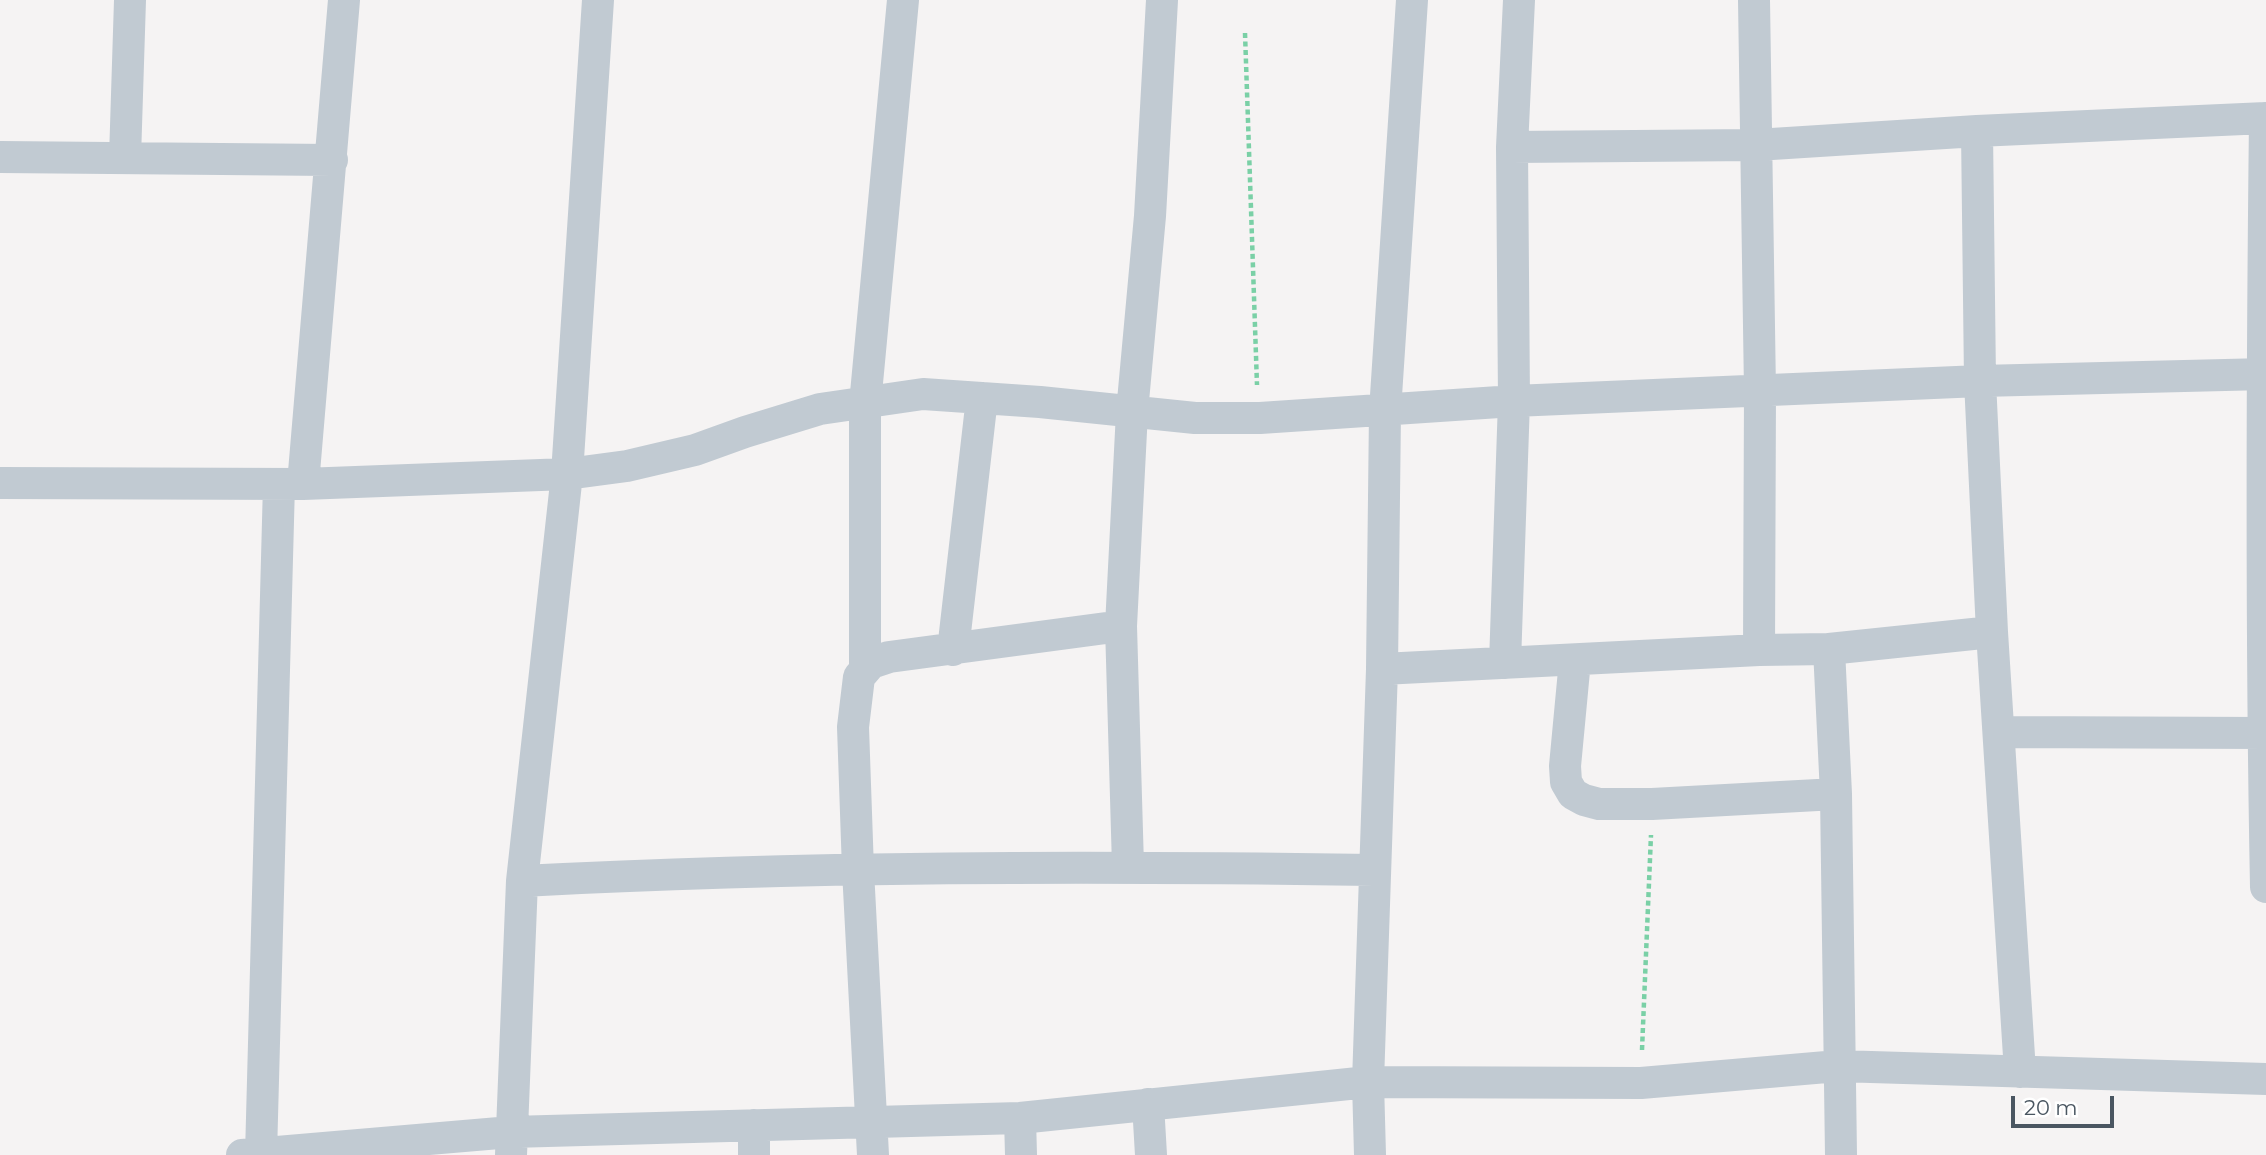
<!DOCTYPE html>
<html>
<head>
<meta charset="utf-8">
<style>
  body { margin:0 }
  #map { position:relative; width:2266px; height:1155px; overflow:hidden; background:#f5f3f3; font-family:Montserrat,sans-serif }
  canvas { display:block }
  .scale { position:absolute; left:2011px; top:1096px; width:103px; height:32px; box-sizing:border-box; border:4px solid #4a5661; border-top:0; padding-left:9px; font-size:21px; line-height:24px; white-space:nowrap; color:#4a5661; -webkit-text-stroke:5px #fff; paint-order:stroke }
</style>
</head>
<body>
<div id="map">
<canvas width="2266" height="1155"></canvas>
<div class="scale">20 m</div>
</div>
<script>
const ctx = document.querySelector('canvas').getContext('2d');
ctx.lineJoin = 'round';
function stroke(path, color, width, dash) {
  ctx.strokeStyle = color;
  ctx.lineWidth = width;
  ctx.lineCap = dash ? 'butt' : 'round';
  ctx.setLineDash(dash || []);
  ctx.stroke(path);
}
stroke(new Path2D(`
  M1245,33L1257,385
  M1642,1050L1651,835`), '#7ad0a6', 4.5, [5, 3.5]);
stroke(new Path2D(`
  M1754,0L1760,391L1759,650
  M2265,118C2262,375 2261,631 2266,887
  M1977,131L1980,381L1992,632L2020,1072
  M1512,147L1756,145L1977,131L2266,118
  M0,157L332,160
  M125,158L130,0
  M0,483L303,484L567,474L627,466L695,450L745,432L820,409L923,394L1040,402L1195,418H1260L1514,401L1980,381L2266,374
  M303,484L344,0
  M1829,649L1992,632
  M953,650L982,398
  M1575,660L1565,766L1566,782L1573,794L1584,800L1599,804H1652L1836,794
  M1505,663L1514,401L1512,147L1519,0
  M865,669V404L903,0
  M1382,669L1759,650L1829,649L1836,794L1841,1155
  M2000,732L2266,733
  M1128,866L1121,626L1132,412L1150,216L1162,0
  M522,881C806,866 1090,866 1374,870
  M1148,1104L1151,1155
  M1020,1118L1021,1155
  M242,1155L511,1132L1020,1118L1368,1082L1641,1083L1838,1066L2266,1079
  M261,1155L279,484
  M511,1155L522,881L567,474L598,0
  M754,1155V1125
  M873,1155L858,870L853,727L859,677L871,663L889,657L1121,626
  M1370,1155L1368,1082L1382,669L1385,411L1412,0`), '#c1cad2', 32);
</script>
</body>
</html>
